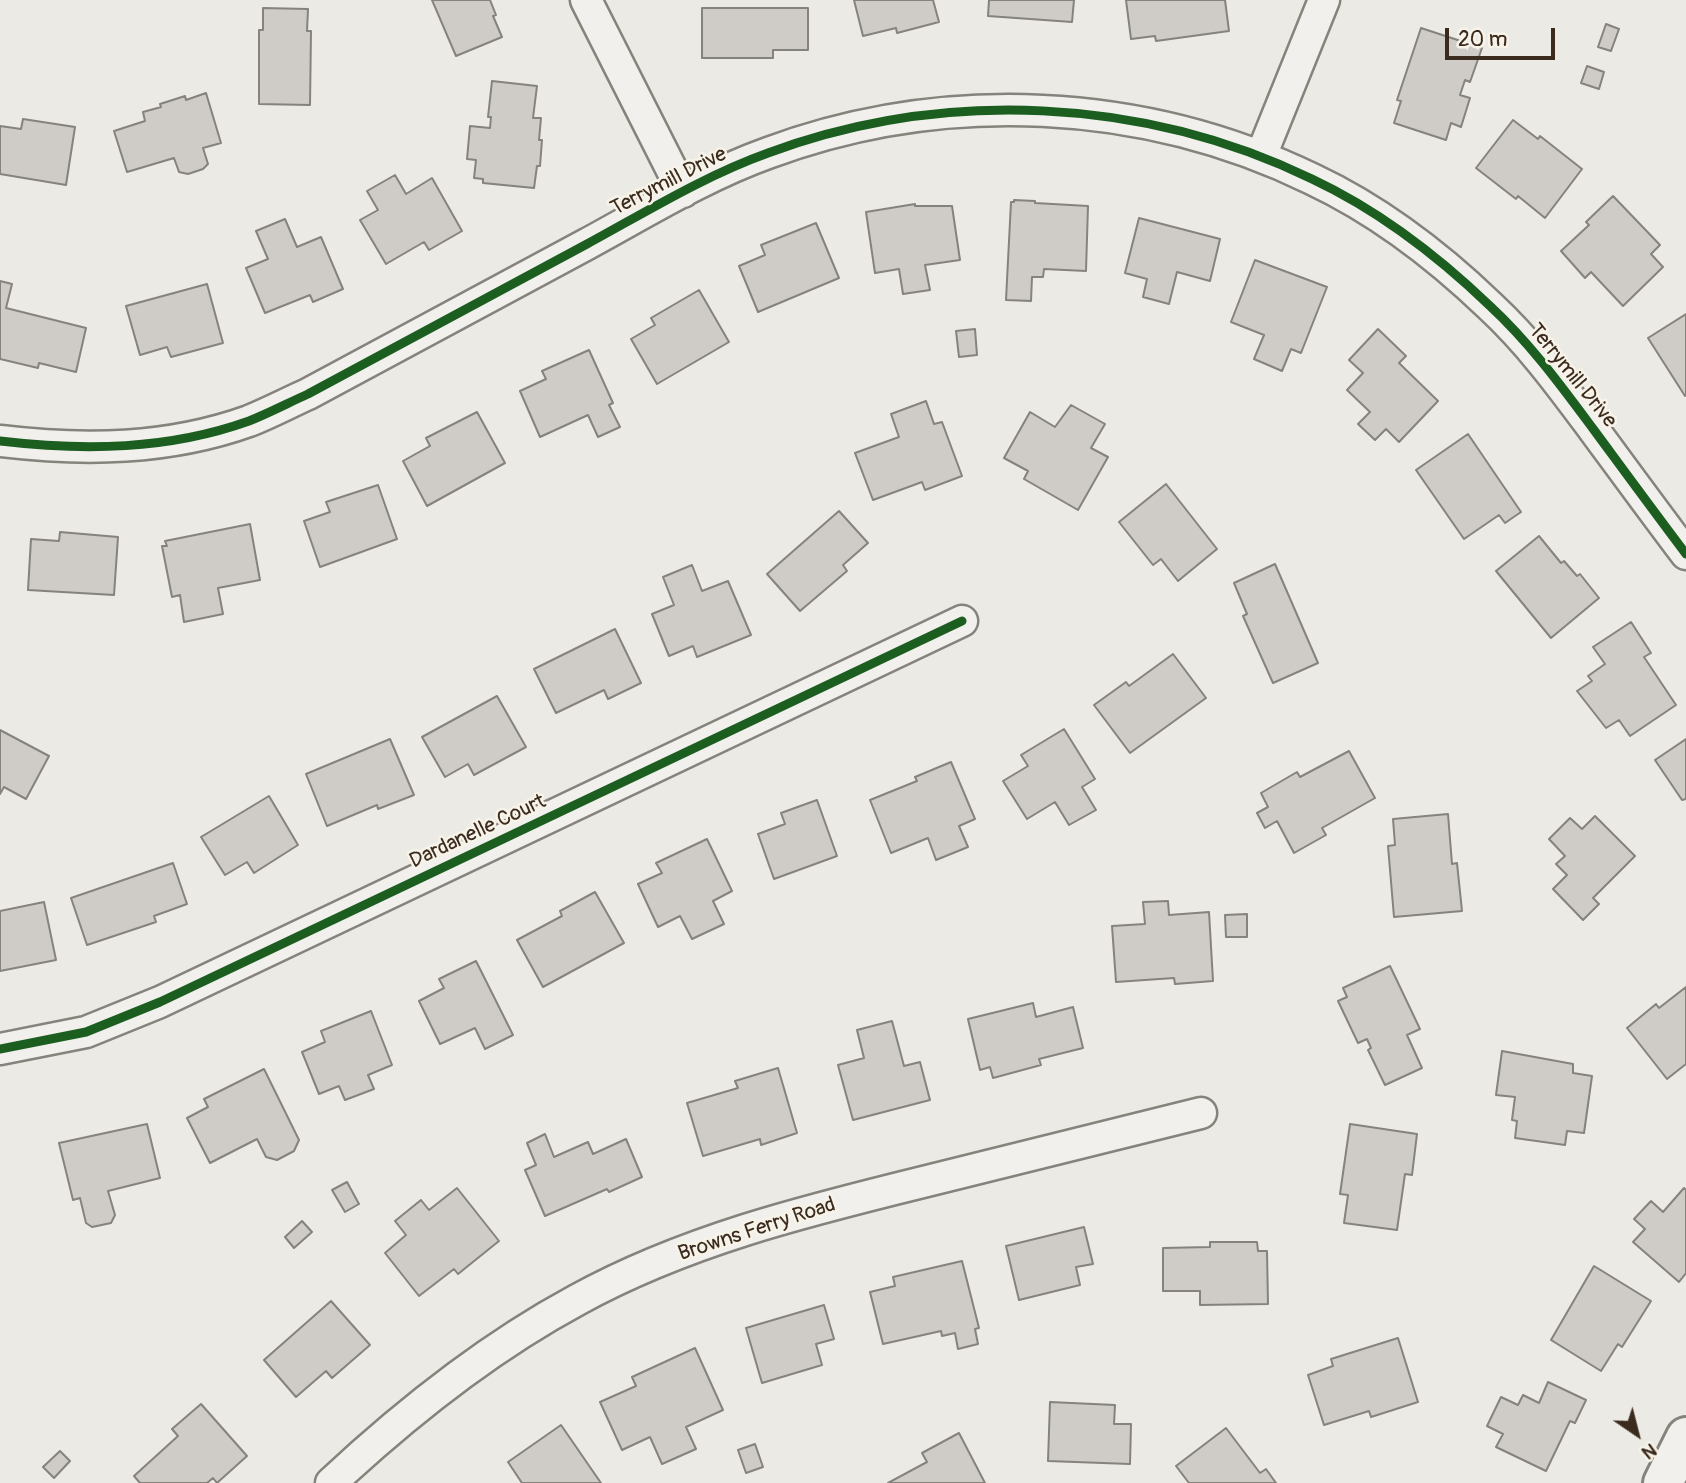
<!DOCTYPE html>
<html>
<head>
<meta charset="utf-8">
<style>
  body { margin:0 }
  #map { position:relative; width:1686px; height:1483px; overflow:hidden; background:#eceae4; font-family:Pangolin,sans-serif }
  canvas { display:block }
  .north { position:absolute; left:1602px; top:1399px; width:70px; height:70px; -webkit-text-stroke:5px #f7f3e8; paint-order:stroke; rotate:145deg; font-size:19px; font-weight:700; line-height:28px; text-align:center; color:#3b2a1e }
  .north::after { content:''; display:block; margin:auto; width:24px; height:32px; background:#3b2a1e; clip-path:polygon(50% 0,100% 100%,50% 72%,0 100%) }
  .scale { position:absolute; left:1445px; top:28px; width:110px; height:32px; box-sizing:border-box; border:4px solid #3b2a1e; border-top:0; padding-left:9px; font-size:21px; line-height:24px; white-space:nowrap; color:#3b2a1e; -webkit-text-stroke:5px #f7f3e8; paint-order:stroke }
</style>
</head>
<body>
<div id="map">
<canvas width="1686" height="1483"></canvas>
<div class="north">N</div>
<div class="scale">20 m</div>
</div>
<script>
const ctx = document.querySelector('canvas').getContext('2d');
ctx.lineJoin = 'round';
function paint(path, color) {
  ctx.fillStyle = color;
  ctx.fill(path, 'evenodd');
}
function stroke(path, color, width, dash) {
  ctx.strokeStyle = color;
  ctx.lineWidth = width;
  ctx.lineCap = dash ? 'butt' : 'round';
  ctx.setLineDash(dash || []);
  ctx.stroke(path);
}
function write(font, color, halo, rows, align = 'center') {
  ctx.font = font + ' Pangolin,sans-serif';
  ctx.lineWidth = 5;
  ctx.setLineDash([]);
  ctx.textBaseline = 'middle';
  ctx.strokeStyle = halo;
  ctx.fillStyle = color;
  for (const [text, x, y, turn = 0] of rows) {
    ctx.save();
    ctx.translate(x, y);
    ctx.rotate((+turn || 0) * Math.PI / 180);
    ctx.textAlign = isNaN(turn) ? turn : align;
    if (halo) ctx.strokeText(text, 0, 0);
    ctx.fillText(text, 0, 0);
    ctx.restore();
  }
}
const building = new Path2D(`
  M432,0H490L496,15L493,16L502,37L456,56Z
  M854,0H933L939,22L897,33L896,28L863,36Z
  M989,0H1074L1072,22L988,16Z
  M1126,0H1225L1229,31L1156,41L1155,36L1131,39Z
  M263,8L308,9L307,31H311L310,105L259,104V30H263Z
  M702,8H808V50H773V58H702Z
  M1606,24L1619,29L1611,51L1598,47Z
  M1421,28L1482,48L1470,82L1465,80L1460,95L1470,98L1461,127L1451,123L1446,140L1394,123L1401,101L1397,100Z
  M1587,66L1604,72L1599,89L1581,83Z
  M492,81L537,86L533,118H541L539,140H542L540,166H537L534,188L483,183V179L474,178L476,160L467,159L470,126L490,128L491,117H488Z
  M206,93L221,143L203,148L208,164L203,169L188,174L179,172L174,158L127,172L114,131L145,121L143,112L161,107L160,104L185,96L186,100Z
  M23,119L75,127L66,185L0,174V126L21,129Z
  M1513,120L1538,139L1540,136L1582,169L1545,218L1518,196L1516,199L1476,168Z
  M395,175L406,194L432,178L462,231L429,250L424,242L386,264L360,220L378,210L367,191Z
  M1613,196L1660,245L1651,254L1663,267L1623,306L1591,272L1585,278L1561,251L1589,225L1586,222Z
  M1014,200L1035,201V203L1088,206L1086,271L1044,269L1043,277H1032L1031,301L1006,300L1011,202H1014Z
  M915,204V206H952L960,260L925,265L930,290L903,294L899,269L875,273L866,212Z
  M1139,218L1220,239L1210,281L1177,272L1169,304L1143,297L1147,279L1125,273Z
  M285,219L297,247L321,237L343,289L313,302L310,295L265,313L246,268L268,259L256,231Z
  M816,223L839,278L758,312L739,266L765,255L761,245Z
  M1255,260L1327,287L1301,353L1291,349L1282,371L1254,359L1264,335L1231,322Z
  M0,281L12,284L6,308L86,328L76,372L39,363L38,368L0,359Z
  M207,284L223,343L171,357L167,347L140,355L126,306Z
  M699,290L729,342L657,384L631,339L655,325L651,318Z
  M1686,314V395L1685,396L1648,338Z
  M975,329L977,355L959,357L956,331Z
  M1378,329L1406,356L1399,363L1438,401L1399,442L1386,429L1375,440L1358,424L1370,412L1347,390L1363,373L1349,360Z
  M589,350L613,403L609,405L620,427L598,437L588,415L540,437L520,391L546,379L542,371Z
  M926,401L934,424L942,422L962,476L925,490L922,482L873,500L855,453L899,437L891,414Z
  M1071,405L1105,424L1091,448L1108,457L1078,510L1024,479L1028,471L1004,458L1030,412L1055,427Z
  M477,412L505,463L427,506L403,461L430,446L426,438Z
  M1468,434L1521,512L1505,523L1499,515L1464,539L1416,470Z
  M1166,484L1217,549L1178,581L1161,559L1153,565L1119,522Z
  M378,485L397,539L320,567L304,521L330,512L326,502Z
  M839,511L868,543L843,565L847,571L800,611L767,574Z
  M250,524L260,580L218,588L223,614L184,622L180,595L172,597L162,546H167L165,541Z
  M60,532L118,537L114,595L28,590L31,539L59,541Z
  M1539,536L1561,563L1564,561L1577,576L1580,574L1599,598L1551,638L1496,571Z
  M1275,564L1318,663L1273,683L1243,616L1247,614L1234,583Z
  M692,565L702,591L728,581L751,635L697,657L693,646L669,656L652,614L674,605L663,577Z
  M1631,622L1651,653L1644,657L1676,705L1630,736L1619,720L1606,728L1577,691L1592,681L1588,676L1605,664L1593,647Z
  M615,629L641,683L608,699L604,690L556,713L534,669Z
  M1173,654L1206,698L1130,753L1094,705L1126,682L1129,686Z
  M497,696L526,747L474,775L468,764L445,777L422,737Z
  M1064,729L1095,779L1082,787L1096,810L1069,825L1055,802L1027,819L1003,781L1028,766L1021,755Z
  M0,730L49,756L26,799L4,787L0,794Z
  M390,739L414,795L378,809L377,805L327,826L306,774Z
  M1686,739V799L1682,800L1655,760Z
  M1349,751L1375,798L1322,828L1326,835L1294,853L1277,821L1265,828L1257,813L1268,807L1261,793L1297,772L1300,777Z
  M951,762L975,819L959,826L968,847L936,860L928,838L891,853L870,800L917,781L915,777Z
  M269,796L298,845L254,873L247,862L225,875L201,837Z
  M817,800L837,856L774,879L758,834L785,824L781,813Z
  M1448,814L1452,864L1457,863L1462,911L1394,917L1388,846L1395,845L1393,819Z
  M1595,816L1635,856L1593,898L1599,904L1583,920L1553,889L1567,875L1556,864L1565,856L1549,839L1570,818L1582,829Z
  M707,839L732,891L713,901L724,924L692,939L680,916L658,927L638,884L662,873L656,863Z
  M173,863L187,904L154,916L156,922L87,945L71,898Z
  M595,892L624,943L543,987L517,940L562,916L560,911Z
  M1168,901L1169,915L1209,912L1213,981L1175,984L1174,978L1116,982L1112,926L1145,924L1143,902Z
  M44,902L56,960L0,971V911Z
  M1247,914V937H1226L1225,915Z
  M476,961L513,1035L485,1049L475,1028L440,1044L419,1001L444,988L439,979Z
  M1390,966L1420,1029L1407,1035L1422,1068L1385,1085L1368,1050L1371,1048L1367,1039L1358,1043L1338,1001L1347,997L1343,988Z
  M1686,987V1064L1667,1079L1627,1028L1656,1004L1659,1008Z
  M1033,1003L1036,1017L1073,1007L1083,1048L1039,1059L1041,1065L993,1078L990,1067L980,1070L968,1019Z
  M371,1011L392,1065L368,1075L374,1089L345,1100L339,1086L319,1094L302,1052L325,1042L321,1031Z
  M892,1021L904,1066L920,1062L930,1100L853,1120L838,1065L864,1058L857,1030Z
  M1502,1051L1573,1064V1073L1592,1076L1584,1133L1567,1131L1565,1145L1515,1138L1517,1121L1512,1120L1515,1097L1496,1095Z
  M778,1068L797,1133L761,1145L760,1139L703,1156L687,1103L738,1088L735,1081Z
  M264,1069L299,1140L294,1151L277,1160L266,1157L257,1139L210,1163L187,1118L208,1107L204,1099Z
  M147,1124L160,1178L108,1191L115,1215L111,1223L92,1227L86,1223L80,1198L73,1200L59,1143Z
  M1350,1124L1417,1134L1412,1175L1405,1174L1397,1230L1344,1223L1348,1195L1340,1194Z
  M545,1134L554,1157L588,1142L593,1154L626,1139L642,1177L609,1192L607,1189L545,1216L525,1170L536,1165L527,1143Z
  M347,1182L359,1204L345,1212L332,1190Z
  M457,1188L499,1241L458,1274L454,1269L419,1296L385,1253L406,1235L395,1221L421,1200L429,1210Z
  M1684,1188L1686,1190V1273L1679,1282L1633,1242L1645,1229L1634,1219L1651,1201L1663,1212Z
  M302,1221L312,1232L294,1248L285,1237Z
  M1084,1227L1093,1264L1076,1267L1080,1285L1019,1300L1006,1246Z
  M1210,1242H1257L1258,1251H1267L1268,1304L1200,1305V1291H1163V1248L1210,1247Z
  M962,1261L979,1328L975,1329L978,1344L958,1349L955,1333L942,1336L941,1331L883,1344L870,1292L895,1286L893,1277Z
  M1594,1266L1651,1301L1622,1347L1618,1344L1601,1371L1551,1340Z
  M331,1301L370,1345L332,1378L326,1371L296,1397L264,1360Z
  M824,1305L834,1339L816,1344L822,1365L762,1383L746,1328Z
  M1398,1338L1418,1402L1371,1417L1369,1411L1324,1425L1308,1375L1333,1366L1331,1359Z
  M695,1348L723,1410L686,1427L696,1449L662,1464L650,1437L622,1450L600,1402L636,1386L632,1377Z
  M1548,1382L1586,1400L1575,1423L1570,1421L1546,1471L1496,1447L1503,1434L1487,1426L1501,1397L1518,1405L1523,1395L1539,1403Z
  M1050,1402L1115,1405L1114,1424H1131L1130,1464L1048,1461Z
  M201,1404L247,1456L217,1483L213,1478L207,1483H140L134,1476L178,1436L172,1429Z
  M561,1425L601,1483H522L508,1462Z
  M1226,1428L1260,1473L1266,1469L1276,1483H1189L1176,1466Z
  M959,1433L985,1483H888L927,1462L922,1453Z
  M755,1444L763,1467L746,1473L738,1450Z
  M60,1451L70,1461L54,1478L43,1467Z`);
paint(building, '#cfccc7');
stroke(building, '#86827c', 2);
const minor = new Path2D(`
  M586,0L683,192
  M1261,156L1324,0
  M0,441C84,451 168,450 249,421C269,413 288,403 308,394C401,344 494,294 587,244C646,212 704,176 768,153C944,88 1143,97 1312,179C1378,210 1438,256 1490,306C1530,343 1562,387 1594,430C1625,472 1655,513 1686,554
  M0,1049L86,1032L160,1002L962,621
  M331,1483C406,1413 486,1349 577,1300C684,1241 805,1211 923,1182C1015,1159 1108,1136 1201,1113`);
const tertiary = new Path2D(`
  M1663,1483L1686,1437`);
stroke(minor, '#86827c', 35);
stroke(tertiary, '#86827c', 44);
stroke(minor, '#f1f0ec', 30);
stroke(tertiary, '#f1f0ec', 38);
stroke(new Path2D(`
  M0,441C84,451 168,450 249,421C269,413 288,403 308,394C401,344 494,294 587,244C646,212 704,176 768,153C944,88 1143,97 1312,179C1378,210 1438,256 1490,306C1530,343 1562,387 1594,430C1625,472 1655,513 1686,554
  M0,1049L86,1032L160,1002L962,621`), '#1b5e20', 9);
write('21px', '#3b2a1e', '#f7f3e8', [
  ["Terrymill Drive",669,182,-27],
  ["Terrymill Drive",1572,376,51],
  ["Dardanelle Court",478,832,-25],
  ["Browns Ferry Road",757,1230,-18]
]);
</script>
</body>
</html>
